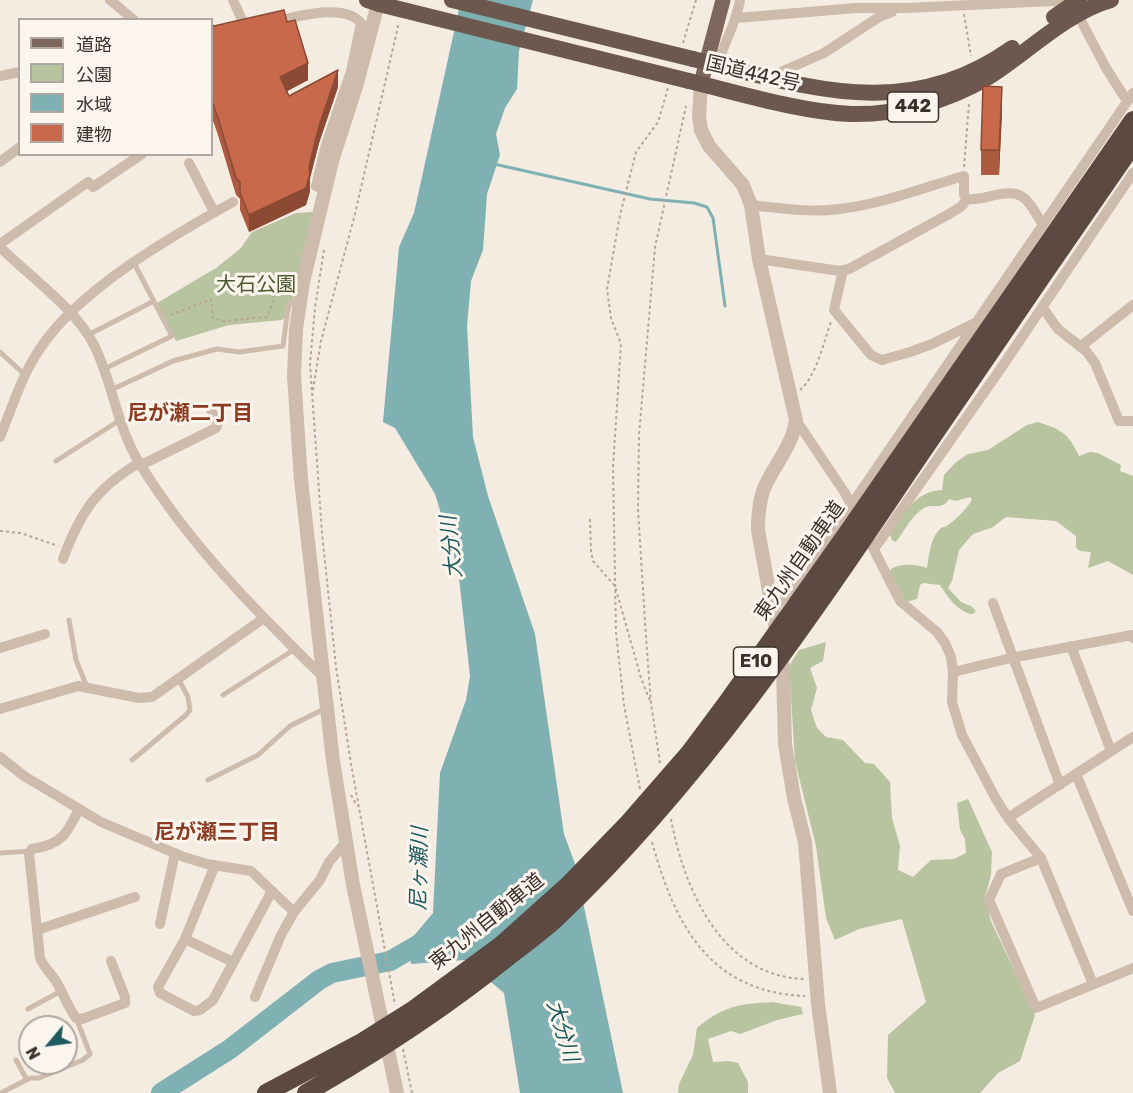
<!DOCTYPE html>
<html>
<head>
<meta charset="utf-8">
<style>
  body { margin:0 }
  #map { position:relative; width:1133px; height:1093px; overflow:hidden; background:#f4ebe1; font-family:Rubik,"Noto Sans JP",sans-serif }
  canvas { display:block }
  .legend { position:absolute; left:18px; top:18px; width:195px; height:138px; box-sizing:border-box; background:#fbf5ee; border:2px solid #aea6a0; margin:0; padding:8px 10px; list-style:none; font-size:18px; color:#3b302b }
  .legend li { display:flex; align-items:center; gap:12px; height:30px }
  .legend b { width:30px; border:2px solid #aea6a0 }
  .north { position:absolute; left:18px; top:1015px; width:60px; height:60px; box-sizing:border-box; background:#fbf5ee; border:2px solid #aea6a0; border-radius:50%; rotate:241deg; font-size:16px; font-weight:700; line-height:24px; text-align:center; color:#3b302b }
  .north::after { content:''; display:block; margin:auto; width:21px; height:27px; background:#1f5a5e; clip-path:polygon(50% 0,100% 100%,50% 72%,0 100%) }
</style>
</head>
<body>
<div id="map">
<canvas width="1133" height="1093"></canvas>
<ul class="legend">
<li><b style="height:8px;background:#7d675c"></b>道路</li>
<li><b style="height:16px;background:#b8c4a0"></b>公園</li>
<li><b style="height:16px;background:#7fb0b2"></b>水域</li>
<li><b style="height:16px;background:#c8694b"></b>建物</li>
</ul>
<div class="north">N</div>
</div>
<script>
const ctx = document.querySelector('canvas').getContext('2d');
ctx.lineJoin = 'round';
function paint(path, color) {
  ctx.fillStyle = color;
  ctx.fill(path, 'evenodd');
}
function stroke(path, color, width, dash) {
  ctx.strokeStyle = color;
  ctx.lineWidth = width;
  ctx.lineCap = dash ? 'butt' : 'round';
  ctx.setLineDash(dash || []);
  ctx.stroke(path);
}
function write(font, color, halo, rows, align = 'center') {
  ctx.font = font + ' Rubik,"Noto Sans JP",sans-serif';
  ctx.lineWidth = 6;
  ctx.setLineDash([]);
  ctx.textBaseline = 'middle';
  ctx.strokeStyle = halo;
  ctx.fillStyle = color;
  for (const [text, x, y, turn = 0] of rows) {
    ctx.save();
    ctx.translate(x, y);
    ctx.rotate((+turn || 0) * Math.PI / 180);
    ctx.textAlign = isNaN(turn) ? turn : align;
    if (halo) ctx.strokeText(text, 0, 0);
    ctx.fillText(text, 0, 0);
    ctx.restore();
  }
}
paint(new Path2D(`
  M313,212L290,312L282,320L229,325L176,341L157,303L216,268L240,249L252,232L296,213Z
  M1038,422C1061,430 1068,432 1079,456L1090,452L1098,453L1121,465L1120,471L1133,476V575L1108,561L1088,568L1091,552L1080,551L1076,548V536L1056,521L1006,517L993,527L973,534L959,550L952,581L948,588L961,602L971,606L976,611L973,614C958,613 947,596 940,585L923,583L920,585L917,599L906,602L889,573L891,569C901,563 916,564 927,568C929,555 930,540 939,530C944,525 942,529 948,525C956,520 967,508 972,500L970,497L956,501L949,499C942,511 933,503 924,508C912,515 904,531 896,542L892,540L890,534C904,514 915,491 942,490L944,475L955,463L968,454L988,450L1027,425Z
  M826,642L823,661L810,668L817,688L811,710L817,728L826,737L843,740L865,763L874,764L890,782L892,818L900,846L898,870L913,877L931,860L954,859L966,853L965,839L960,830L957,803L968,799L992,852L991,875L985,897L991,921L1035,1015L1020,1061L998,1073L980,1093H895L887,1078L888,1035L926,1002L902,919L859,929L835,940L826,918L816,846L795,761L789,666L799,650Z
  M772,1002L801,1007L803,1014L777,1020L740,1034L731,1031L708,1039L713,1062L729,1061L738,1063L748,1082V1093H678L679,1084L693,1055L697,1028C723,1006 739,1004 772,1002Z`), '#b8c4a0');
paint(new Path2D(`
  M461,0H533L519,51L517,89L505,108L496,134L500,155L487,194L483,250L471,281L467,326L473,437L488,496L535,634L564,834L575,864L623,1093H520L504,993L465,960L411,964L407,944L433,913L440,773L466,700L470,676L458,569L435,494L395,428L383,422L399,247L414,213Z`), '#7fb0b2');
stroke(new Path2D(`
  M494,164L650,199L694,203L707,207L713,218L725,306`), '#7fb0b2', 3);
stroke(new Path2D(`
  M161,1093L230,1049L319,980L332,973L390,961L430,938`), '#7fb0b2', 20);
stroke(new Path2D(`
  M964,14L971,56
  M683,43L696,0
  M964,167L969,104
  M324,250L315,308L310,364L322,533L336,667L351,764L395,1005
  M171,315L211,299L213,318L224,321L267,317L270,311L278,281L282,278H291
  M800,390C816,377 824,341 831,322
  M312,396L321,341L355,214L399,22
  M590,519L591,551L593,561L615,586L641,678L650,701
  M0,531L21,533L58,546
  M660,763L651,703L646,637L638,510L639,435L655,247L686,106
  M640,789L624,705L616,633L613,467L621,344L611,318L607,289L620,215L636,152L658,122L668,88
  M351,795L357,806
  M671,819C684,889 721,976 804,979
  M652,842C675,925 709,992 805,996
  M403,1049L412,1093`), '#b9a596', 2, [3, 3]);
stroke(new Path2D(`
  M88,335L154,301
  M0,352L25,375
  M104,369L172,336L134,263
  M111,390L173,361L217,349L239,352L283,346L288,308L290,303H300
  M56,461L120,420
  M69,620L76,660L87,687
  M223,695L295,649
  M132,760L186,715L190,710L188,697L178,678
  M208,780L258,755L290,726L326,708
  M0,853L31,851
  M28,1009L61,991
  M16,1060L27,1080
  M1,1093L30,1078H39L83,1060L90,1054L77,1020`), '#cdbbac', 5);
stroke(new Path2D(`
  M110,0L134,20
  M233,0L246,29L241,30
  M1078,15L1106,68L1127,101
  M737,18L856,8H907L1052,1L1062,2L1069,7
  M273,22C296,17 344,2 361,23L351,71L326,145L316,186L325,189
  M718,65C724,41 736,25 740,0
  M0,76L20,72
  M769,77L824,53L879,17L892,12
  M0,162L20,147
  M189,163L214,212
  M751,205C780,208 810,213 839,209C879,205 925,187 964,176V195L967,199C976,200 983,198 991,196C1024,187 1027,199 1043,225
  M0,244L88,182L93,187L142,154
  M0,247C29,276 76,309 94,345C113,383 117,428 140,464C189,544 257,612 323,677
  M759,259L840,271L849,269L949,214L962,206L967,199
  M843,270L834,310L871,355L882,360L910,352L932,344L975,323
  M1042,307L1058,329L1086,351L1095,363L1119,421H1133
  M1080,347L1133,305
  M796,420L845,493L900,601L937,632L945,643L951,657L953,672L952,702L962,735L996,799L1008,818L1041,858L1093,984
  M0,437C12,408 21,377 39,350C78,290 170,237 233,202
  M141,465L216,428L218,423L210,408
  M874,549L997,374L1133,173
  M63,559C80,513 96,488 139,463
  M993,603L1060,785
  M772,612L793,586L852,504L1133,93
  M1071,646L1111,751
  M0,648L45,634
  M953,672L1011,658L1132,635L1133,638
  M0,709L78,686L139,698L152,697L264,618
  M0,757L24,776L101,822L184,857L207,864L251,871L294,912L281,935L255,997
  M1076,774L1133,911
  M79,809C67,834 61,845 32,849L29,853L40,958C44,968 52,974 57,983C64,995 68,1007 76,1018L82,1019L125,1003V997L111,961
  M1008,818L1133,737
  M1041,858L1001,874L989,900L1036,1008L1133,968
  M215,865L185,939L158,987L160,993L194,1011L200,1010L213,1000L272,891
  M294,912L320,880L329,862L345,843
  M160,924L175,853
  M37,930L135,897
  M185,939L233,962`), '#cdbbac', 10);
stroke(new Path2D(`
  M379,0L357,83L332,161L303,282L296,329L294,376L301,480L333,761L353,885L397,1093
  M701,83L699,116L701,130L709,146L743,185L751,205L759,259L796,420C793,444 776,463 766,484C759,498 758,514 758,530L783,668L785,744L794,798L805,842L818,1004L830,1093`), '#cdbbac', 14);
stroke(new Path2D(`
  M701,83L723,0`), '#7d675c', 15);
stroke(new Path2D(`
  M367,0L379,4
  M1054,17L1079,0
  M693,59C806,86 906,124 1012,48
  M689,81C739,93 801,112 851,114C897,115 947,102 987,78C1026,54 1067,12 1111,0`), '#6c584f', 16);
stroke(new Path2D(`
  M452,0L693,59
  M379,4L689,81`), '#6c584f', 16);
stroke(new Path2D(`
  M266,1093L360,1043L414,1009L501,945L568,885L629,822L690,752L725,705L845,536L1133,120
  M306,1093C376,1053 444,1009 507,958C524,945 542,932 557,918C698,784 808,622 916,461C988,355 1060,250 1133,145`), '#5c4a42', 18);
paint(new Path2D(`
  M287,22L308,80L287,91L289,96L338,87L319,143L310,178V191L306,205L249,232L240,210V199L236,195L218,135L212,118V25L214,26Z
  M1002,112L999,175H981V150Z`), '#ac5a40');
paint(new Path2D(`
  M308,63V80L280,95V77Z
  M338,70V87L319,143L310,178V191L306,205L249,232V215L309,167L319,126Z
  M1002,87V112L999,175V150Z`), '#8c4a34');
const building = new Path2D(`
  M284,10L287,22L295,20L308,63L280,77L289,96L338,70L319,126L309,167L310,173L306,188L249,215L240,193V182L236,178L218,118L212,101V25L214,26Z
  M983,86L1002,87L999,150H981Z`);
paint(building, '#c8694b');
stroke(building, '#8c4a34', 1.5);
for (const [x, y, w] of [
  [913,107,51],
  [756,662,45]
]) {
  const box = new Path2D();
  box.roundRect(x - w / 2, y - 15, w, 30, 4.5);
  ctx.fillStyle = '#fbf5ee';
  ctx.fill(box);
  stroke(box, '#3b302b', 1.5);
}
write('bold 18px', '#3b302b', null, [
  ["442",913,107],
  ["E10",756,662]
]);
write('20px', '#3b302b', '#fbf5ee', [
  ["国道442号",753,74,13],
  ["東九州自動車道",800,561,-55],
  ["東九州自動車道",487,922,-39]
]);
write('20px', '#4a5a2e', '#fbf5ee', [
  ["大石公園",256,285]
]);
write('bold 21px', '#8c3b22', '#fbf5ee', [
  ["尼が瀬二丁目",190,414],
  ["尼が瀬三丁目",217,833]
]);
write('italic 21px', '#1f5a5e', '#fbf5ee', [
  ["大分川",452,547,-96],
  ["尼ヶ瀬川",420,869,-89],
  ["大分川",562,1031,73]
]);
</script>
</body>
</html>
